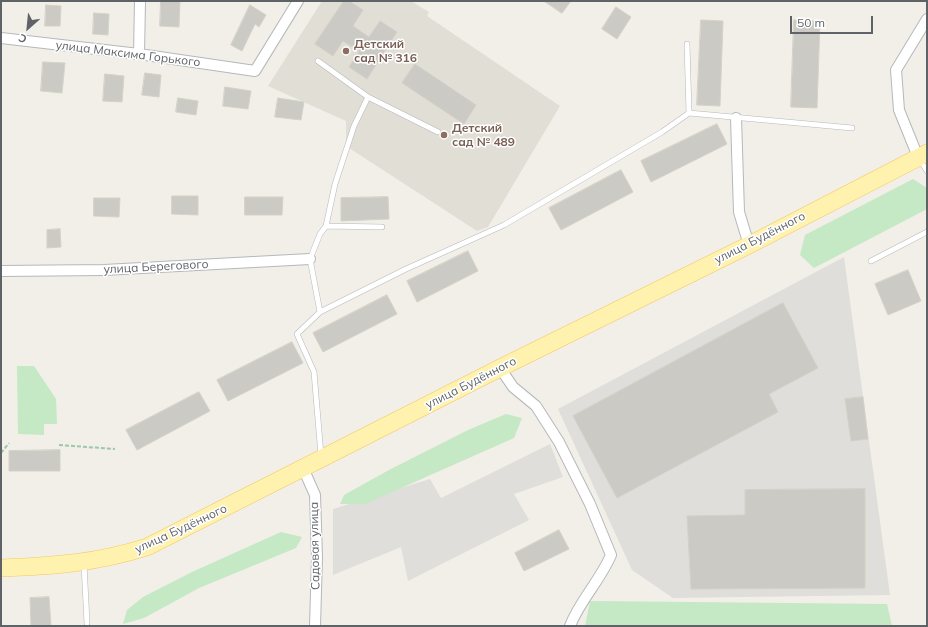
<!DOCTYPE html>
<html>
<head>
<meta charset="utf-8">
<style>
  body { margin:0 }
  #map { position:relative; width:928px; height:627px; overflow:hidden; background:#f1efe8; font-family:Mulish,sans-serif }
  canvas { display:block }
  .frame { position:absolute; inset:0; border:2px solid #5f6368; pointer-events:none }
  .north { position:absolute; left:8px; top:8px; width:40px; height:40px; -webkit-text-stroke:3px #fff; paint-order:stroke; rotate:207deg; font-size:11px; font-weight:700; line-height:16px; text-align:center; color:#5f6368 }
  .north::after { content:''; display:block; margin:auto; width:14px; height:18px; background:#5f6368; clip-path:polygon(50% 0,100% 100%,50% 72%,0 100%) }
  .scale { position:absolute; left:790px; top:16px; width:83px; height:18px; box-sizing:border-box; border:2px solid #5f6368; border-top:0; padding-left:5px; font-size:12px; line-height:14px; white-space:nowrap; color:#5f6368; -webkit-text-stroke:3px #fff; paint-order:stroke }
</style>
</head>
<body>
<div id="map">
<canvas width="928" height="627"></canvas>
<div class="frame"></div>
<div class="north">С</div>
<div class="scale">50 m</div>
</div>
<script>
const ctx = document.querySelector('canvas').getContext('2d');
ctx.lineJoin = 'round';
function paint(path, color) {
  ctx.fillStyle = color;
  ctx.fill(path, 'evenodd');
}
function stroke(path, color, width, dash) {
  ctx.strokeStyle = color;
  ctx.lineWidth = width;
  ctx.lineCap = dash ? 'butt' : 'round';
  ctx.setLineDash(dash || []);
  ctx.stroke(path);
}
function write(font, color, halo, rows, align = 'center') {
  ctx.font = font + ' Mulish,sans-serif';
  ctx.lineWidth = 3;
  ctx.setLineDash([]);
  ctx.textBaseline = 'middle';
  ctx.strokeStyle = halo;
  ctx.fillStyle = color;
  for (const [text, x, y, turn = 0] of rows) {
    ctx.save();
    ctx.translate(x, y);
    ctx.rotate((+turn || 0) * Math.PI / 180);
    ctx.textAlign = isNaN(turn) ? turn : align;
    if (halo) ctx.strokeText(text, 0, 0);
    ctx.fillText(text, 0, 0);
    ctx.restore();
  }
}
paint(new Path2D(`
  M844,257L890,595L673,598L632,570L558,409Z
  M550,444L563,477L514,494L529,520L408,581L401,547L333,575V509L430,479L441,498Z`), '#e0deda');
paint(new Path2D(`
  M322,1H411L429,12L427,16L560,106L488,227L477,231L346,146V121L268,86Z`), '#e1ded6');
paint(new Path2D(`
  M913,179L927,188V209L814,268L800,255L805,235Z
  M17,366H34L56,399L57,424H44V435L18,434Z
  M506,414L522,418L514,438L365,504H340L344,495L389,470L468,430Z
  M281,532L302,537L296,548L199,588L144,618L123,624L127,610L143,597L192,572Z
  M590,601L887,604L892,626H585Z`), '#c5e8c5');
const building = new Path2D(`
  M161,1H180L179,27L160,26Z
  M344,1H349L363,10L353,26L369,37L380,21L397,32L367,79L349,67L359,51L343,41L333,56L315,44Z
  M544,1H571L562,13Z
  M46,5L61,6L60,26H45Z
  M250,5L266,15L259,27L255,24L242,51L231,45Z
  M616,7L631,17L617,39L602,29Z
  M94,13L109,14L108,35L93,34Z
  M701,20L723,21L720,106L697,105Z
  M794,20L820,21L817,108L791,107Z
  M43,62L65,63L62,93L41,91Z
  M415,64L476,105L464,124L402,83Z
  M145,73L161,75L159,97L142,95Z
  M105,74L124,76L122,102L103,101Z
  M225,87L251,91L248,109L223,106Z
  M178,98L198,101L196,115L176,112Z
  M278,98L304,102L301,120L275,117Z
  M717,124L727,144L651,182L641,161Z
  M621,170L633,192L561,230L549,208Z
  M172,196H198V215L172,214Z
  M245,197H283L282,215H245Z
  M388,197L389,219L341,221V198Z
  M94,198H120L119,217L94,216Z
  M60,229L61,247L47,248V230Z
  M468,251L478,271L417,302L407,281Z
  M908,270L921,301L888,315L875,284Z
  M387,295L397,314L323,352L313,333Z
  M783,303L818,368L769,394L778,412L617,498L573,416Z
  M292,342L303,363L228,401L217,380Z
  M199,392L210,411L137,450L126,430Z
  M863,397L868,439L851,441L845,399Z
  M60,450V471H9V451Z
  M865,489V588L691,589L687,516L745,515V490Z
  M559,530L569,549L524,571L515,553Z
  M49,597L51,626H31L30,598Z`);
paint(building, '#cccac5');
stroke(building, '#d6d1c6', 1);
const lane = new Path2D(`
  M318,61L368,97L438,132
  M689,113L852,128
  M920,160L927,171
  M326,226L382,227
  M871,261L927,232
  M320,312L406,269L504,225L662,132L689,113L687,44
  M321,455L314,372L297,334L320,312L310,259L320,234L326,226L335,184L354,126L368,97
  M84,564L87,623`);
const street = new Path2D(`
  M1,38L139,54L255,71L298,1
  M139,54L140,1
  M736,118L739,212L749,245
  M918,157L899,110L896,70L927,19
  M1,271L104,270L310,259
  M500,368L513,387L536,406L559,442L590,504L611,555C600,581 580,600 570,626
  M303,468L315,495L317,557L315,626`);
const primary = new Path2D(`
  M1,568C54,566 96,563 147,547L500,368L749,245L927,153`);
stroke(lane, '#b5b8bc', 6);
stroke(street, '#b5b8bc', 12);
stroke(primary, '#f2c960', 18);
stroke(new Path2D(`
  M59,445L115,449
  M1,453L9,443`), '#9cc7a9', 2, [4, 2]);
stroke(lane, '#fff', 5);
stroke(street, '#fff', 10);
stroke(primary, '#fff2af', 17);
for (const [x, y, r, color] of [
  [346,51,4,"#8d6e63"],
  [444,135,4,"#8d6e63"]
]) {
  const dot = new Path2D();
  dot.arc(x, y, r, 0, 2 * Math.PI);
  ctx.fillStyle = color;
  ctx.fill(dot);
  stroke(dot, '#fff', 1.5);
}
write('bold 12px', '#785e54', '#fff', [
  ["Детский",354,44],
  ["сад № 316",354,58],
  ["Детский",452,128],
  ["сад № 489",452,142]
], 'left');
write('12px', '#5f6368', '#fff', [
  ["улица Максима Горького",128,54,7],
  ["улица Будённого",760,238,-27],
  ["улица Берегового",156,267,-3],
  ["улица Будённого",471,383,-27],
  ["улица Будённого",181,529,-25],
  ["Садовая улица",315,546,-91]
]);
</script>
</body>
</html>
